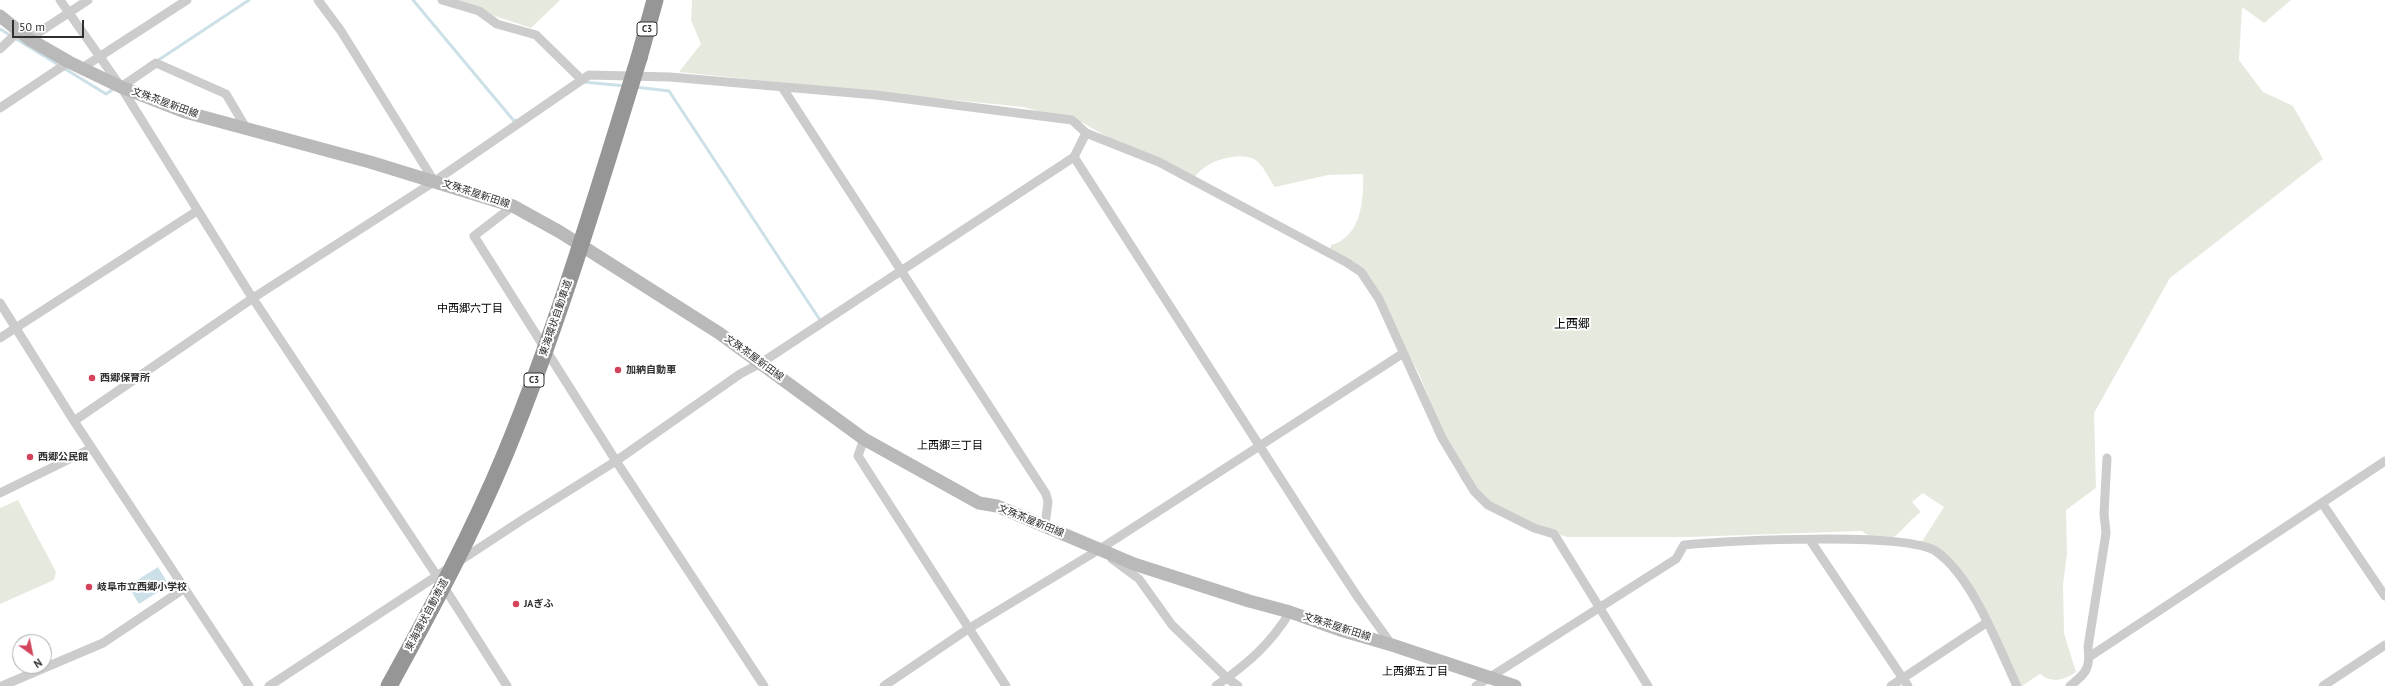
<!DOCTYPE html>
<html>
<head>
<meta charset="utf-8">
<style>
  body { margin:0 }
  #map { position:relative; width:2385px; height:686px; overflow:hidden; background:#fff; font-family:"PT Sans",sans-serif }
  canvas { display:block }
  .north { position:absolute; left:12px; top:634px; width:40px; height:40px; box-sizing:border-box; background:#fff; border:1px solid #acacac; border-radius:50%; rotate:147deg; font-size:11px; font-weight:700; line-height:16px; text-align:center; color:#2f2f2f }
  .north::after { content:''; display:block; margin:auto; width:14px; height:18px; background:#d3435c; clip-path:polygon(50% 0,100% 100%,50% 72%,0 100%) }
  .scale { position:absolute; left:12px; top:20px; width:72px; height:18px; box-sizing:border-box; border:2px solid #2f2f2f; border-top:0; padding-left:5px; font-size:12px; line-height:14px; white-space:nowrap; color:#2f2f2f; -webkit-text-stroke:3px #fff; paint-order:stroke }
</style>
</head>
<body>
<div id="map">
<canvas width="2385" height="686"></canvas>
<div class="north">N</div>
<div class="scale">50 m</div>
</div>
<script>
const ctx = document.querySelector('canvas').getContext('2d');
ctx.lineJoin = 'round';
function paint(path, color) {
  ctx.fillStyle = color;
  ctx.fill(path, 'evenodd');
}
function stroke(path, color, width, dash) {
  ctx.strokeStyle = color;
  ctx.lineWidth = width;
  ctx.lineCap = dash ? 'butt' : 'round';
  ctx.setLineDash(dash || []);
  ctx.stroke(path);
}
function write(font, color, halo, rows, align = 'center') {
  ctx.font = font + ' "PT Sans","Noto Sans JP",sans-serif';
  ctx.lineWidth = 4;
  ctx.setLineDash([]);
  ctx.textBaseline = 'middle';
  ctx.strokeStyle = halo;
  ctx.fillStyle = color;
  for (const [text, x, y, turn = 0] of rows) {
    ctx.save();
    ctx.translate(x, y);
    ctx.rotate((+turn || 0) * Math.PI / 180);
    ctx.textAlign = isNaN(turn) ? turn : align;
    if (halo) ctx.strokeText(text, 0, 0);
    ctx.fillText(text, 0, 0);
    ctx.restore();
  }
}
paint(new Path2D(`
  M447,0H560L531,28Z
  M692,0H2291L2264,23L2242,7L2239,60L2263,92L2293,106L2323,159L2170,278L2094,413L2096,488L2066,510L2067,554L2063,584L2064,633L2076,672C2064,680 2052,684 2040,674L2022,686L1986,612L1961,572L1921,543L1944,507L1923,493L1912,502L1921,512C1899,527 1893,555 1862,531L1688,537H1568L1519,525L1482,500L1461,479L1420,376L1374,288L1364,277L1329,255L1331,245C1361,237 1364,200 1363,174L1328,175L1275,187C1269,179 1262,162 1252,158C1233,152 1196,163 1192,185L1083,123L1023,107L679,72L701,44L691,20Z
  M18,500L56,572L54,580L0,604V508Z`), '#e6eade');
paint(new Path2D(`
  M158,567L169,585L139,604L128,586Z`), '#cce0e8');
stroke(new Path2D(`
  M413,0L514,121L516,120
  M0,29L106,94L115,88
  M157,61L249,0
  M583,82L626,86
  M635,87L669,91L820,320`), '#cce0e8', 3);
stroke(new Path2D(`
  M60,0L121,87L248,291L437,576L507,686
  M318,0L341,31L434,181
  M442,0L479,11L497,24L536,35L581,79
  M29,39L88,0
  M0,49L19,31
  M82,68L187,0
  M121,87L156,63L226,94L246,128
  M782,87L1046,494L1048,502L1045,526
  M0,108L69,62
  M1074,157L1318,537L1359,599L1392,645
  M513,206L474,236L616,461L764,686
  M0,303L74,421L249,686
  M0,338L197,211
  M74,421L253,298L429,185L589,75L670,77L876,95L1072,120L1086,133L1159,162L1346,262L1361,272L1379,299L1442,438L1474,491L1488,505L1534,528L1554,534L1648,686
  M864,439L858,456L1006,686
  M0,493L92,448
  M2322,503L2385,596
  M1810,540L1908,686
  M1112,559L1139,579L1172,625L1227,678L1238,686
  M2089,657L2385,461
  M2,686L103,643L185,588
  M269,686L522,520L616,461L740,374L761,363L1074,157L1086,133
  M884,686L968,629L1100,549L1402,354
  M1216,686C1248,663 1269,646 1290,612
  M1476,686L1676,559L1684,545C1727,541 1908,531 1937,552C1973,578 1998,646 2017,686
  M1891,686L1986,623
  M2070,686C2085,674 2091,669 2088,647L2106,533L2104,514L2107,458
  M2323,686L2385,645`), '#ccc', 9);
stroke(new Path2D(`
  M0,16L29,39L69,62L121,87L185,112L370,162L513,206L560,232L719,333L864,439L979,503L997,506L1134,564L1249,601L1290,612L1340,630L1392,645L1515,686`), '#b9b9b9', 13);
stroke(new Path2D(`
  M639,58L655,0`), '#969696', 17);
stroke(new Path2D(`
  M389,686C431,610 473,532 506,452C559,323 598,190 639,58`), '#969696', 17);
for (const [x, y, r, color] of [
  [618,370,4,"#d3435c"],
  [92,378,4,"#d3435c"],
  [30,457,4,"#d3435c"],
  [89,587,4,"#d3435c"],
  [516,604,4,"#d3435c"]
]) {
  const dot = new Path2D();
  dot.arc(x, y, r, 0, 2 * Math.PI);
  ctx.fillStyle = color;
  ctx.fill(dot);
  stroke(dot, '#fff', 1.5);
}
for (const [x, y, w] of [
  [647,29,20],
  [534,380,20]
]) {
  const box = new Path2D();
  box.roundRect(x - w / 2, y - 7, w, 14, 3);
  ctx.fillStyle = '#fff';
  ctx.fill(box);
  stroke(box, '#2f2f2f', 1);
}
write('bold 9px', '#2f2f2f', null, [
  ["C3",647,29],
  ["C3",534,380]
]);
write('10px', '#2f2f2f', '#fff', [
  ["文殊茶屋新田線",165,103,20],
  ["文殊茶屋新田線",476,194,18],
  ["東海環状自動車道",556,318,-71],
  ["文殊茶屋新田線",754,358,36],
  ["文殊茶屋新田線",1031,521,22],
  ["東海環状自動車道",427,615,-62],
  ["文殊茶屋新田線",1337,627,18]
]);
write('bold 10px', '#2f2f2f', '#fff', [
  ["加納自動車",626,370],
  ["西郷保育所",100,378],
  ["西郷公民館",38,457],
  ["岐阜市立西郷小学校",97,587],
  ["JAぎふ",524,604]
], 'left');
write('11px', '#000', '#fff', [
  ["中西郷六丁目",470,309],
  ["上西郷三丁目",950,446],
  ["上西郷五丁目",1415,672]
]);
write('12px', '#000', '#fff', [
  ["上西郷",1572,325]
]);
</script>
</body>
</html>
